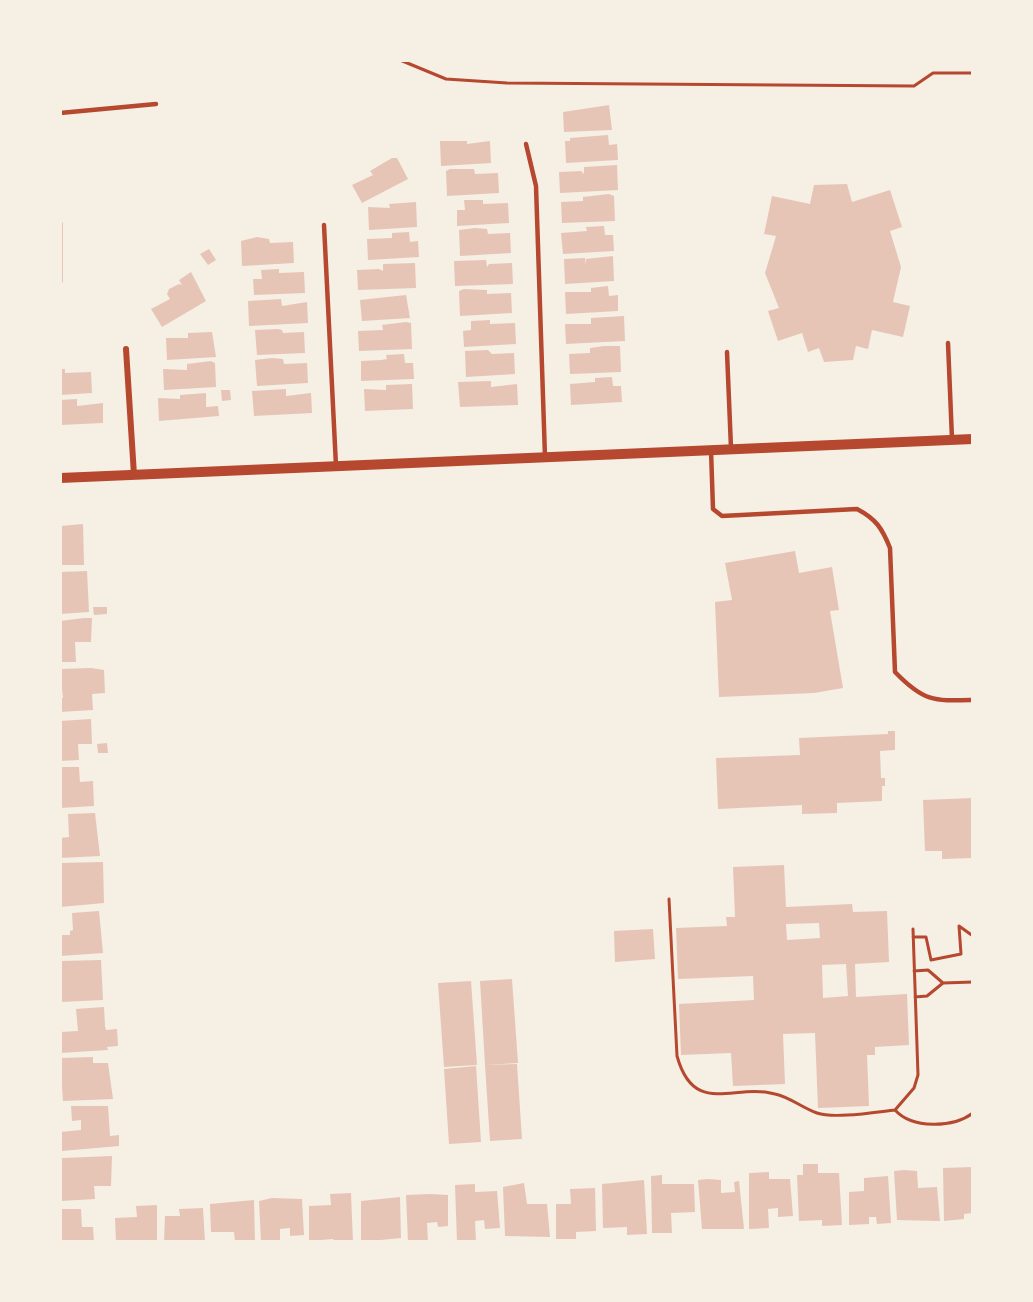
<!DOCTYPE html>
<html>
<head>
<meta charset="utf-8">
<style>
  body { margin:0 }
  #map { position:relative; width:1033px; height:1302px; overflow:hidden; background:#f6efe4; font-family:"Fira Sans",sans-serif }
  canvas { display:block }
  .frame { position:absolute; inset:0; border:62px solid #f6efe4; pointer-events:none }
</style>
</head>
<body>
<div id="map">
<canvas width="1033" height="1302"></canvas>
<div class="frame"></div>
</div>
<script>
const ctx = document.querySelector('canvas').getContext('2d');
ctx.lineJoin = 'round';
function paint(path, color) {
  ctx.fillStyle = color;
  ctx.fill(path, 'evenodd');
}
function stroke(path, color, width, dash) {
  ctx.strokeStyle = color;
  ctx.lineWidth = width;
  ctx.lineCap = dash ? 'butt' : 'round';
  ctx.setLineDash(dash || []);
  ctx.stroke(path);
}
paint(new Path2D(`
  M609,105L612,130L564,132L563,112Z
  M608,135L609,145L617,144L618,160L566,163L565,141H570V138Z
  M440,141H467V144L490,141L491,163L441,166Z
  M392,158H397L408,179L362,203L352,185L373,175L370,171Z
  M617,165L618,190L560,193L559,172L581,171L584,174V167Z
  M450,169H474L475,174L498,173L499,193L447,196L446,171Z
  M847,184L852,202L890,190L902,227L890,231L901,267L893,302L910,306L903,337L872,330L868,349L856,346L853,360L824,362L819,348L808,352L802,333L778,341L768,311L779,308L765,273L776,236L764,234L772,196L810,204L814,185Z
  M609,194L614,196L615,221L562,223L561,202L583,201V197Z
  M464,200H483V204L508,203L509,223L457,226V210H465Z
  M416,202L417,227L369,230L368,207L390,208L389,204Z
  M604,226L605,235H613L614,251L563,254L561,233L587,231L586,227Z
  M475,228L487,229L488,234L510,233L511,253L460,256L459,230Z
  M409,232L410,242L418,241L419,257L368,260L367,239L392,238V233Z
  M257,237L269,239L270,243L293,242L294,263L242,266L241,241Z
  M209,249L216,260L208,265L200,254Z
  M613,256L614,281L565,284L564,259L585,258L586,266V259Z
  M486,260L487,267L489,264L512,263L513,284L455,286L454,261Z
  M415,263L416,288L358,290L357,270L379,269L383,271V264Z
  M279,269V273L304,272L305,293L254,295L253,279H262L261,270Z
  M191,272L206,301L162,327L151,309L170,299L167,294L169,289L179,284L182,285L179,280Z
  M608,286L609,296L618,295V311L566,314L565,292H591V288Z
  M464,289L487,290V294L511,293L512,313L460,316L459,291Z
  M406,295L410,318L362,321L360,300Z
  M281,299L282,306L307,302L308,323L249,326L248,301Z
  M624,316L625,341L566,344L565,324H591V318Z
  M490,320V324L515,323L516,344L464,347L463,331L471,330V321Z
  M406,322L411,323L412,349L359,351L358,331L383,330L382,325Z
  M278,329L282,330L283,333L304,332L305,353L257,355L255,330Z
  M212,332L216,357L167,360L166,338H188V333Z
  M604,346H620L621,372L570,374L569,354L590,353V348Z
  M488,350L492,354L514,353L515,374L466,377L465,351Z
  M404,354L405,363H413L414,379L361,381V361L381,360L387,359L386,355Z
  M272,358L283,359L284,364L307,363L308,383L257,386L255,360Z
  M211,361L215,363L216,387L164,390L163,369L187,370V364Z
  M60,369H65V373L91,372L92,393L60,395Z
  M612,377L613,386H621L622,402L571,405L570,384L595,382V378Z
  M491,381V387L517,384L518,405L460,407L458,382Z
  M412,384L413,409L365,411L364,389L386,390V385Z
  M286,389V396L311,393L312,413L254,416L252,391Z
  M221,390H230L231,400L222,401Z
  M206,393V407L218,406L219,416L159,421L158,398L180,399V395Z
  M77,399V406L103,403V423L60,425V400Z
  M83,524L84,565H60V526Z
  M795,551L799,573L832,567L839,610L830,611L843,688L814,693L719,697L715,602L732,600L725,563Z
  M87,571L89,612L60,614V572Z
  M93,607H107V614L94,615Z
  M84,618H92L91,642H75L76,662H60V621Z
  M91,668L104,670L105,693L92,694L93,710L60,712V698H63L60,669Z
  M91,719L92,744H78L79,760L60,761V721Z
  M888,731H895V750L880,751L881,778H885V786H882V801L837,803V813L802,814V805L718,809L716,758L800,755L799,738L888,734Z
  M107,743L108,753H98L97,744Z
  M60,767H79L80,782L93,781L94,806L60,808Z
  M973,798V858L942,859V851H925L923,800Z
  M95,813L100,856L60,858V838L69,837L68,814Z
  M103,862L104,903L60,907V863Z
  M784,865L786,907L852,904L853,912L887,911L889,962L855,964L856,997L907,994L909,1045L875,1047V1055H867L869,1106L818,1108L815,1033L783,1034L785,1084L733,1086L731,1053L681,1055L679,1004L754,1000L753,976L678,979L676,928L727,926L726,917H735L733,867ZM819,923L820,938L787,940L786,924ZM846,964L848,996L823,998L822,965Z
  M99,911L103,953L60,956V935H70V931L73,930L72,913Z
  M653,929L655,959L615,962L614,931Z
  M101,960L103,1000L61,1002L60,961Z
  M512,979L518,1063L485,1065L480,981Z
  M471,981L477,1065L444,1067L438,983Z
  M104,1007L105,1026L106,1030L117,1029L118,1046L107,1047L108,1050L60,1053V1032L78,1031L76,1009Z
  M93,1057V1063H108L113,1099L63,1101L60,1058Z
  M517,1064L522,1139L490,1141L485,1065Z
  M476,1066L481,1142L449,1144L444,1069Z
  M71,1106H108L110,1136L119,1135V1146L62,1151L60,1132L81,1130V1120L72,1121Z
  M112,1156L111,1186H94L95,1199L61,1201L62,1158Z
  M803,1164H818V1173H839L842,1225L822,1226V1220L799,1221L797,1175H803Z
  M973,1167V1213L964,1214V1219L944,1221L943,1168Z
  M904,1170L917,1171L918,1188L937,1187L940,1221L897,1220L894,1171Z
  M769,1172V1179H790L793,1216L778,1217V1208L768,1209L769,1228L749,1229V1173Z
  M662,1175V1184H694L695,1212L671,1213L672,1233H652L651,1176Z
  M888,1176L891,1223L877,1224L876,1217H869V1224L849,1225V1192L864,1191V1178Z
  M708,1179L721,1180V1193L735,1192L734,1182L739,1181L744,1229H702L698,1180Z
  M644,1180L647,1234L627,1235V1227L603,1228L602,1184Z
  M524,1183L527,1204H547L550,1237L505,1236L503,1187Z
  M475,1184V1192L497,1191L500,1228L485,1229L484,1220L475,1221L476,1241L457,1242L455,1185Z
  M595,1188L596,1231L576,1232V1239H556V1204H571L570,1189Z
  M351,1193L353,1242H334L333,1239L309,1241V1206L331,1205L330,1194Z
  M430,1194L448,1195V1226L438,1227L437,1222L427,1223L428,1242H408L406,1195Z
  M400,1197L401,1238L361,1242V1201Z
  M272,1198L302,1199L304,1235L290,1236V1228L280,1229V1242H261L259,1201Z
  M254,1200L255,1242H235L234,1232H211L210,1204Z
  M157,1205V1242H116L115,1218L137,1217L136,1206Z
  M203,1208L205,1242H164L165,1216H180L179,1209Z
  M61,1209H81L82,1227H93L94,1242H62Z`), '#e6c5b7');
stroke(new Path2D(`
  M400,60L446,79L507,83L914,86L933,73H973
  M669,899L677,1056C694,1117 733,1083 775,1094C790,1097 802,1108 817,1113C834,1119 876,1112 895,1110L914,1088L918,1075L913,929
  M913,937H926L931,960L961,954L959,926L973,936
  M914,971L928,970L943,983
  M915,997L927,996L943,983L973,982
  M895,1110C912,1129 953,1128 973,1113`), '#b5482f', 3);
stroke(new Path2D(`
  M60,113L156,104
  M526,144L536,186L545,457
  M60,223V282
  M324,225L336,466
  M948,343L952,439
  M727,352L731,448
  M711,450L713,509L722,516L857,509C876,519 882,528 890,548L895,672C924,702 934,701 973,700`), '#b5482f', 4.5);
stroke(new Path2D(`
  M126,349L134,475`), '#b5482f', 6);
stroke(new Path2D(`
  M60,478L973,439`), '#b5482f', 10);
</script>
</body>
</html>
